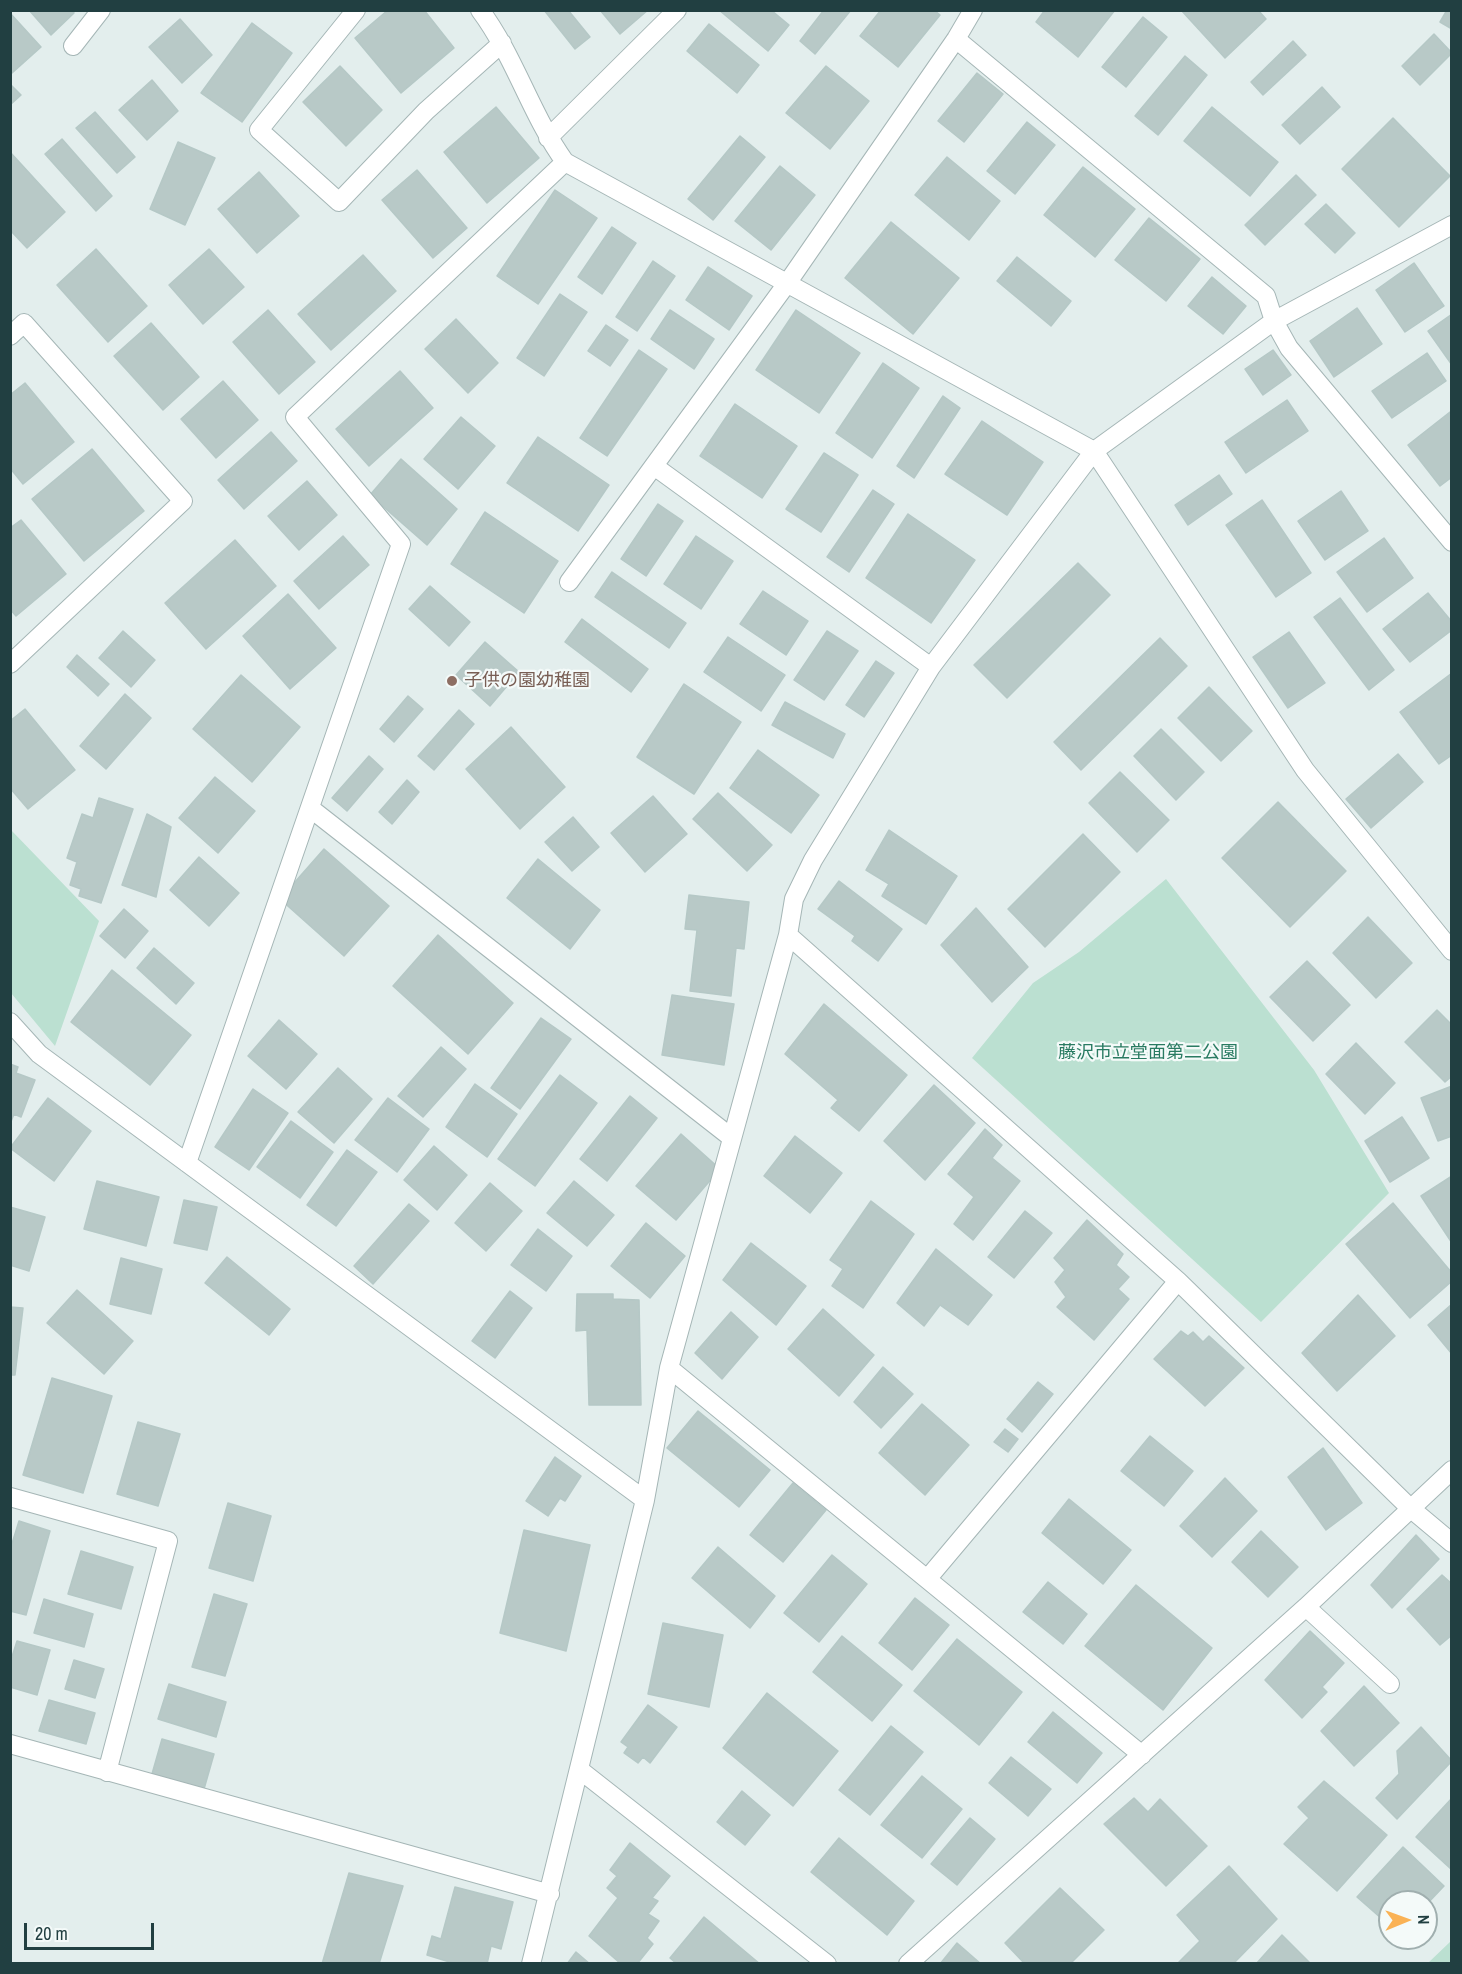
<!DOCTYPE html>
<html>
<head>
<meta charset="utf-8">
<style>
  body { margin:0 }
  #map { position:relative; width:1462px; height:1974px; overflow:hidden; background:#e3eeed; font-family:"Archivo Narrow",sans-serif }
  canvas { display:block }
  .frame { position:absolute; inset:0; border:12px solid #213f41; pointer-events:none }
  .north { position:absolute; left:1378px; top:1890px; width:60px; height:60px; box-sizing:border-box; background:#f4faf9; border:2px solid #a0afaf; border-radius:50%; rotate:89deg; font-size:16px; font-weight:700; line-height:24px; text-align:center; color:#213f41 }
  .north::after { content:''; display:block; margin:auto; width:21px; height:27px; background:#fab255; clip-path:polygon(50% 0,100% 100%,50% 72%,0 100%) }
  .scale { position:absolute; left:24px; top:1923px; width:130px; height:27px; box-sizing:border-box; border:3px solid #213f41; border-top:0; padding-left:8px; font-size:18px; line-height:21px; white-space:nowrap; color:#213f41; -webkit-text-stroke:4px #f4faf9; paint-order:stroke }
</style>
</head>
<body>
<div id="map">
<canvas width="1462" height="1974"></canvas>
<div class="frame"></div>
<div class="north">N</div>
<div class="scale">20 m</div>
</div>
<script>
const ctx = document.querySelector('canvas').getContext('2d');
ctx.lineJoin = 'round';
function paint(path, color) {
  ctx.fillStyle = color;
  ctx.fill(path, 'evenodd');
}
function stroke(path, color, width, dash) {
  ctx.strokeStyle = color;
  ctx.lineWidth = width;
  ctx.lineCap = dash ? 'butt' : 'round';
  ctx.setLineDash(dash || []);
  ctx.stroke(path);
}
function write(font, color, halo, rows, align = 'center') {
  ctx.font = font + ' "Archivo Narrow","Noto Sans JP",sans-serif';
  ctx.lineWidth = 4.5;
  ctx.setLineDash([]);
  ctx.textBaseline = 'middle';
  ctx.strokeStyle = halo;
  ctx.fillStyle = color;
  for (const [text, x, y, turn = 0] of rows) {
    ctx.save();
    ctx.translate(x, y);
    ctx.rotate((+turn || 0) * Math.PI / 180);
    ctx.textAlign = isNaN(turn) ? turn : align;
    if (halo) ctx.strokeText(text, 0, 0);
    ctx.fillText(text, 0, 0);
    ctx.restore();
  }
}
paint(new Path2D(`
  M11,830L99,921L55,1046L11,993Z
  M1166,879L1314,1070L1389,1193L1261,1322L972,1058L1033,983L1079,952Z
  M1451,1941V1963H1428Z`), '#bbe0d1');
const building = new Path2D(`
  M29,10H72L74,13L51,35Z
  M388,10H424L454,48L401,93L355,38Z
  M544,10H568L590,37L575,49Z
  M600,10H648L620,34Z
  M719,10H771L789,25L768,51Z
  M824,10H851L815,54L800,41Z
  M881,10H934L940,15L898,67L860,36Z
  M1045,10H1115L1078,57L1036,22Z
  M1181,10H1258L1266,19L1225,58Z
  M1447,10H1452V29L1440,22Z
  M10,13L41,47L12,73L10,71Z
  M1143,17L1167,37L1126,87L1102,67Z
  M180,19L212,55L182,83L149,47Z
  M252,23L292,53L242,122L201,93Z
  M709,24L759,65L737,93L687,51Z
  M1434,34L1452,53L1420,85L1402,66Z
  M1293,41L1306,55L1263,95L1251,82Z
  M1185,56L1207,75L1158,135L1135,116Z
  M340,66L382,110L346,146L303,102Z
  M826,66L869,101L830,149L786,113Z
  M977,73L1003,94L964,142L938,121Z
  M152,80L178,111L147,140L119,110Z
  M10,84L21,95L10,105Z
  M1322,87L1340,107L1300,144L1282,125Z
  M496,107L539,158L487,203L444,152Z
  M1212,107L1278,162L1250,196L1184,141Z
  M95,112L135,157L117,173L76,128Z
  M1393,118L1450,176L1399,227L1342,169Z
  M1027,122L1055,145L1015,194L987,171Z
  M740,136L765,157L713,220L688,199Z
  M62,139L112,196L96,211L45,154Z
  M178,142L215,158L185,225L150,209Z
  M10,152L65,212L27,248L10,230Z
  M947,157L1000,201L969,240L915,195Z
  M780,166L815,195L771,250L735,221Z
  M1083,167L1135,209L1095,257L1044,215Z
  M417,170L467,228L433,258L382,200Z
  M259,172L299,216L257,253L218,209Z
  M1296,175L1316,195L1265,245L1245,225Z
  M555,190L597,218L538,304L497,276Z
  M1326,204L1355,233L1335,253L1305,224Z
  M1149,218L1200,259L1166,301L1115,260Z
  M891,222L959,278L913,334L845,278Z
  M612,227L636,243L602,294L578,277Z
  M96,249L147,306L108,342L57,285Z
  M209,249L244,287L203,324L169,285Z
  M363,255L396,291L331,350L298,314Z
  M1017,257L1071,301L1051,326L997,281Z
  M653,261L675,276L637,331L616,317Z
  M1414,263L1444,306L1405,332L1376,290Z
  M708,267L752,296L729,330L686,300Z
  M1212,277L1246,306L1223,334L1188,306Z
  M560,294L587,312L544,376L517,358Z
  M1357,308L1382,344L1334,377L1310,341Z
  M268,310L315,362L279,394L233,342Z
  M670,310L714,339L694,369L651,339Z
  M796,310L860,353L819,413L756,370Z
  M1452,314V365L1428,331Z
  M456,319L498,363L468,393L425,349Z
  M151,323L199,377L163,410L114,356Z
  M606,325L628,340L610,366L588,351Z
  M639,350L667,369L607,456L580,438Z
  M1273,350L1291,375L1263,395L1245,369Z
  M1427,353L1446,381L1392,418L1372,391Z
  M883,363L919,388L872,458L836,433Z
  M400,371L433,408L369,466L336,429Z
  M223,381L258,420L216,458L181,419Z
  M25,383L74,442L23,484L10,468V395Z
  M943,396L960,408L914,478L897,466Z
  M1287,400L1308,431L1246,473L1225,442Z
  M735,404L797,446L762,498L700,456Z
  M1450,412L1452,477L1440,486L1408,445Z
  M461,417L495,446L458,489L424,459Z
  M982,421L1043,462L1007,515L945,474Z
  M271,432L297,461L244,509L218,480Z
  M538,437L609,485L578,531L507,483Z
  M92,449L144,511L84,561L32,499Z
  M824,453L858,475L821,532L786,509Z
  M401,459L457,509L427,545L370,495Z
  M1219,475L1232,494L1188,525L1175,505Z
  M307,481L337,515L299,550L268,516Z
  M873,490L894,504L849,572L827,557Z
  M1341,491L1368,531L1325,560L1298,521Z
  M1262,500L1311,573L1276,597L1226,525Z
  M658,504L683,521L646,576L621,559Z
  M485,512L558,561L524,613L451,564Z
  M908,514L975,560L931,623L866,578Z
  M21,520L66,574L16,616L10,609V528Z
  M343,536L369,565L319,609L294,581Z
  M696,536L733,561L701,609L664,584Z
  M1384,538L1413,578L1367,612L1337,572Z
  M235,540L276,586L206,649L165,603Z
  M1078,563L1110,595L1007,698L974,665Z
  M612,572L686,623L669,648L595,597Z
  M430,586L470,622L449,646L409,609Z
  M763,591L808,621L786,655L740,624Z
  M1428,593L1452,622V630L1410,662L1383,629Z
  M288,594L336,648L290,689L243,636Z
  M1340,598L1394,670L1369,690L1314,617Z
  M582,619L648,669L631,692L565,642Z
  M123,631L155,660L131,687L99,658Z
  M827,631L858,651L824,700L794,680Z
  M1289,632L1325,683L1288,708L1253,657Z
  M728,637L785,675L761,711L704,672Z
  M1160,638L1187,666L1081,770L1054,742Z
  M485,642L519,672L490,706L456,675Z
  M77,655L109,684L98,696L67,667Z
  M876,661L894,673L864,717L846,705Z
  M1452,673V755L1439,764L1400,712Z
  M241,675L300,727L252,782L193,729Z
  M684,684L741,722L694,794L637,757Z
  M1209,687L1252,731L1221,761L1178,718Z
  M125,694L151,718L106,769L80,746Z
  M408,696L423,709L394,742L380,729Z
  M785,702L845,734L833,758L772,725Z
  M25,709L75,770L28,809L10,788V721Z
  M459,710L474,724L434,770L418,756Z
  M511,727L565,787L520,829L466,769Z
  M1161,729L1204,772L1176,800L1134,756Z
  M758,750L819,795L791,833L730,788Z
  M1398,754L1423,782L1371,828L1346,799Z
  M369,756L383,769L347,811L332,798Z
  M1120,772L1169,820L1137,852L1089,803Z
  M215,777L255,811L218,853L179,818Z
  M407,780L419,792L392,824L379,812Z
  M718,793L772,845L747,871L693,819Z
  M653,796L687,834L645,872L611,833Z
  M99,798L133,809L101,903L79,896L81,889L70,885L77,862L67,858L82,814L93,818Z
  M1278,802L1346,871L1290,927L1222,858Z
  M147,814L171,827L156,897L122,885Z
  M573,817L599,847L572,871L545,842Z
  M889,830L957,876L926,924L882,896L889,884L866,870Z
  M1083,834L1120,872L1045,947L1008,909Z
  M324,849L389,906L344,956L280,899Z
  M199,857L239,893L209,926L170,890Z
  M538,859L600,910L570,949L507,898Z
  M839,881L902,929L878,961L852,941L855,936L818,909Z
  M689,895L749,902L744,949L736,948L731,996L690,991L697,930L685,929Z
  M976,908L1028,967L992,1002L941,945Z
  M124,909L148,931L125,958L100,936Z
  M1368,917L1412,963L1376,998L1333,953Z
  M438,935L513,1003L468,1054L393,986Z
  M154,948L194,983L176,1004L137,968Z
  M1307,961L1350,1005L1313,1041L1270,997Z
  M112,970L191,1035L150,1085L71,1022Z
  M672,995L734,1004L724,1065L662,1055Z
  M824,1004L907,1075L859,1131L831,1108L838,1100L785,1054Z
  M1437,1010L1452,1025V1076L1445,1082L1405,1042Z
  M541,1018L571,1039L520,1109L491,1088Z
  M279,1020L317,1054L286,1089L248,1056Z
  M1356,1043L1395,1083L1365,1114L1326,1074Z
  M441,1047L466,1069L423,1117L398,1096Z
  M10,1064L18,1067L16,1073L35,1080L21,1117L14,1114L10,1124Z
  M338,1068L372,1099L334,1143L298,1112Z
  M560,1075L597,1103L535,1186L498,1159Z
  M475,1084L517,1114L487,1157L446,1127Z
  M934,1085L975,1123L925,1180L884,1141Z
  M1452,1086V1136L1438,1141L1421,1098Z
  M253,1089L288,1113L249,1170L215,1147Z
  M630,1096L657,1118L607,1181L580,1159Z
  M48,1098L91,1131L54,1181L10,1148Z
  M388,1098L429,1129L397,1172L355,1140Z
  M1402,1117L1429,1158L1390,1182L1365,1141Z
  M291,1121L333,1152L300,1198L257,1167Z
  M985,1129L1002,1145L992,1158L1020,1181L973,1240L954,1224L974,1197L948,1174Z
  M681,1134L720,1169L676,1220L636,1186Z
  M795,1136L842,1173L810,1213L764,1176Z
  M434,1146L467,1175L437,1210L404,1180Z
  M347,1150L377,1172L336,1226L307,1205Z
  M1452,1176V1243L1421,1196Z
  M97,1181L159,1197L146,1246L84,1229Z
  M574,1181L614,1215L587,1246L547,1213Z
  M490,1183L522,1211L486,1251L455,1223Z
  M184,1200L217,1207L207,1250L174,1243Z
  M871,1201L914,1234L863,1308L832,1286L843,1269L830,1260Z
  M1393,1203L1452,1273V1281L1410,1318L1346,1244Z
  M409,1204L429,1221L373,1284L354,1266Z
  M10,1207L45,1217L29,1271L10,1265Z
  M1025,1211L1052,1233L1014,1278L988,1257Z
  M1087,1220L1123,1254L1116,1265L1129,1277L1118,1289L1129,1299L1094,1340L1057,1307L1066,1297L1055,1282L1065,1270L1054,1258Z
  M646,1223L685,1256L650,1298L611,1266Z
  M538,1229L572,1256L546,1291L511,1265Z
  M751,1243L806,1286L776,1325L723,1280Z
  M936,1249L992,1295L968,1325L940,1305L924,1326L897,1303Z
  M227,1257L290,1309L269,1335L205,1283Z
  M121,1258L162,1269L151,1314L110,1304Z
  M77,1290L133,1341L104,1374L47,1323Z
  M510,1291L532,1308L495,1358L472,1341Z
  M577,1294H613V1299L639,1300L641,1405H589L587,1330L576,1331Z
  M1358,1295L1395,1336L1337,1391L1302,1353Z
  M1452,1304V1354L1428,1325Z
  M10,1307L23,1308L15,1375H10Z
  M823,1309L874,1355L839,1396L788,1349Z
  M731,1312L758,1337L722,1379L695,1353Z
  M1181,1331L1188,1336L1193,1332L1203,1342L1209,1336L1244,1368L1205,1406L1154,1359Z
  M883,1367L913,1394L881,1428L854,1402Z
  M52,1378L112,1396L83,1493L23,1475Z
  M1038,1382L1053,1394L1022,1432L1007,1419Z
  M922,1404L969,1445L925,1495L879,1453Z
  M698,1411L770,1470L739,1507L667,1448Z
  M138,1422L180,1434L158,1506L117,1494Z
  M1005,1429L1018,1439L1008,1452L994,1442Z
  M1150,1436L1193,1471L1164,1506L1121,1471Z
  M1323,1448L1362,1503L1326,1530L1288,1477Z
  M555,1457L581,1476L565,1501L560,1498L548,1516L526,1501Z
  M1225,1478L1257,1511L1212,1557L1180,1526Z
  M793,1483L826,1510L783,1562L750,1535Z
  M1069,1499L1131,1550L1103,1584L1042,1533Z
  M228,1503L271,1516L253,1581L209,1568Z
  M19,1521L50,1531L26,1615L10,1611V1550Z
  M524,1530L590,1545L566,1651L500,1633Z
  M1261,1531L1298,1567L1268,1597L1232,1562Z
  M1416,1535L1439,1559L1392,1608L1371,1585Z
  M718,1547L775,1596L750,1628L692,1578Z
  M81,1551L133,1567L121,1609L68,1594Z
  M832,1555L867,1584L819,1642L784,1613Z
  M1442,1575L1452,1584V1635L1440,1645L1407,1609Z
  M1048,1582L1087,1614L1063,1644L1023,1612Z
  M1136,1585L1212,1648L1163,1710L1085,1646Z
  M214,1594L247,1604L225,1676L192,1667Z
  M915,1598L949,1625L912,1670L879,1643Z
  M44,1599L93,1614L84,1647L34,1633Z
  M663,1623L723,1635L709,1707L648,1694Z
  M1310,1631L1344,1663L1322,1687L1327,1692L1302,1718L1265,1680Z
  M842,1636L902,1685L872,1721L813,1672Z
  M957,1639L1022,1692L979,1745L914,1691Z
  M17,1641L50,1650L37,1695L10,1687V1663Z
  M74,1660L104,1669L95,1698L65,1689Z
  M169,1684L226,1702L216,1737L158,1719Z
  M1364,1686L1399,1723L1354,1766L1321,1731Z
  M767,1693L838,1751L793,1806L723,1748Z
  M49,1700L95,1713L86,1744L39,1731Z
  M648,1705L677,1727L650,1763L643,1757L638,1763L624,1753L628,1747L621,1742Z
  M1053,1712L1102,1753L1077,1783L1028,1742Z
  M891,1726L923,1752L870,1815L839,1790Z
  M1421,1727L1452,1761L1397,1819L1376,1798L1399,1774L1397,1751Z
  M162,1739L214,1754L204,1789L152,1774Z
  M1011,1757L1051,1789L1028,1816L989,1783Z
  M922,1776L962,1809L922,1858L881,1825Z
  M1324,1781L1387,1835L1337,1891L1284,1844L1309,1818L1298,1807Z
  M742,1791L770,1815L745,1845L717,1822Z
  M1134,1798L1148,1812L1160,1799L1207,1846L1166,1886L1104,1824Z
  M1452,1798V1870L1416,1837Z
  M970,1818L995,1839L957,1885L931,1864Z
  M839,1838L914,1901L887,1935L811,1872Z
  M630,1843L670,1876L652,1898L658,1901L648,1914L659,1921L647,1938L653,1944L637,1964H621L589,1936L618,1898L607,1888L617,1876L610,1870Z
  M1403,1847L1444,1886L1426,1905V1902H1390V1926L1357,1897Z
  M1229,1866L1277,1919L1233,1964H1177L1200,1941L1177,1915Z
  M349,1873L403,1886L379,1964H322Z
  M455,1887L513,1902L501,1949L491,1946L487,1964H456L427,1955L432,1936L441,1939Z
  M1060,1888L1104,1930L1070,1964H1025L1005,1943Z
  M704,1917L760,1964H677L670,1958Z
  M1282,1935L1311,1964H1256Z
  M957,1943L981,1964H940Z
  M576,1952L590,1964H567Z`);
paint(building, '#b8c9c7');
stroke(building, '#b5c8c6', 1.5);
const minor = new Path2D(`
  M356,10L259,130L339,202L426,111L502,43
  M480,10C515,57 531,115 565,162L1094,451L1305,770L1452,951
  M956,39L1266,296L1274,321L1289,348L1452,542
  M73,46L101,10
  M548,138L677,10
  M10,336L24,323L183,501L10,664
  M654,466L931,667
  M569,582L788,282L956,39L973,10
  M310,808L732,1138
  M788,935L1178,1281L1409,1507L1452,1543
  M10,1022L39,1054L645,1500
  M187,1163L401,544L295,417L565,162
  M669,1368L1142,1755
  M10,1497L168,1541L107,1772
  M928,1578L1178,1281
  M1306,1607L1390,1684
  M10,1744L550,1894
  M580,1770L827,1964
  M531,1964L645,1500L669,1368L788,935L794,899L813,860L931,667L1094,451L1274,321L1452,225
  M908,1964L1306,1607L1452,1470`);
stroke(minor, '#a5b6b6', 20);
stroke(minor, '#fff', 18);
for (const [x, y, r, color] of [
  [452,681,6,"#8d6e63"]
]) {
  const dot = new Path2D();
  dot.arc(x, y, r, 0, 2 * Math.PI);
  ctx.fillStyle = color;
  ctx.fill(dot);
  stroke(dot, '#f4faf9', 2);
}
write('18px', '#785e54', '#f4faf9', [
  ["子供の園幼稚園",464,681]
], 'left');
write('18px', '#297b62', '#f4faf9', [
  ["藤沢市立堂面第二公園",1148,1053]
]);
</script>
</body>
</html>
